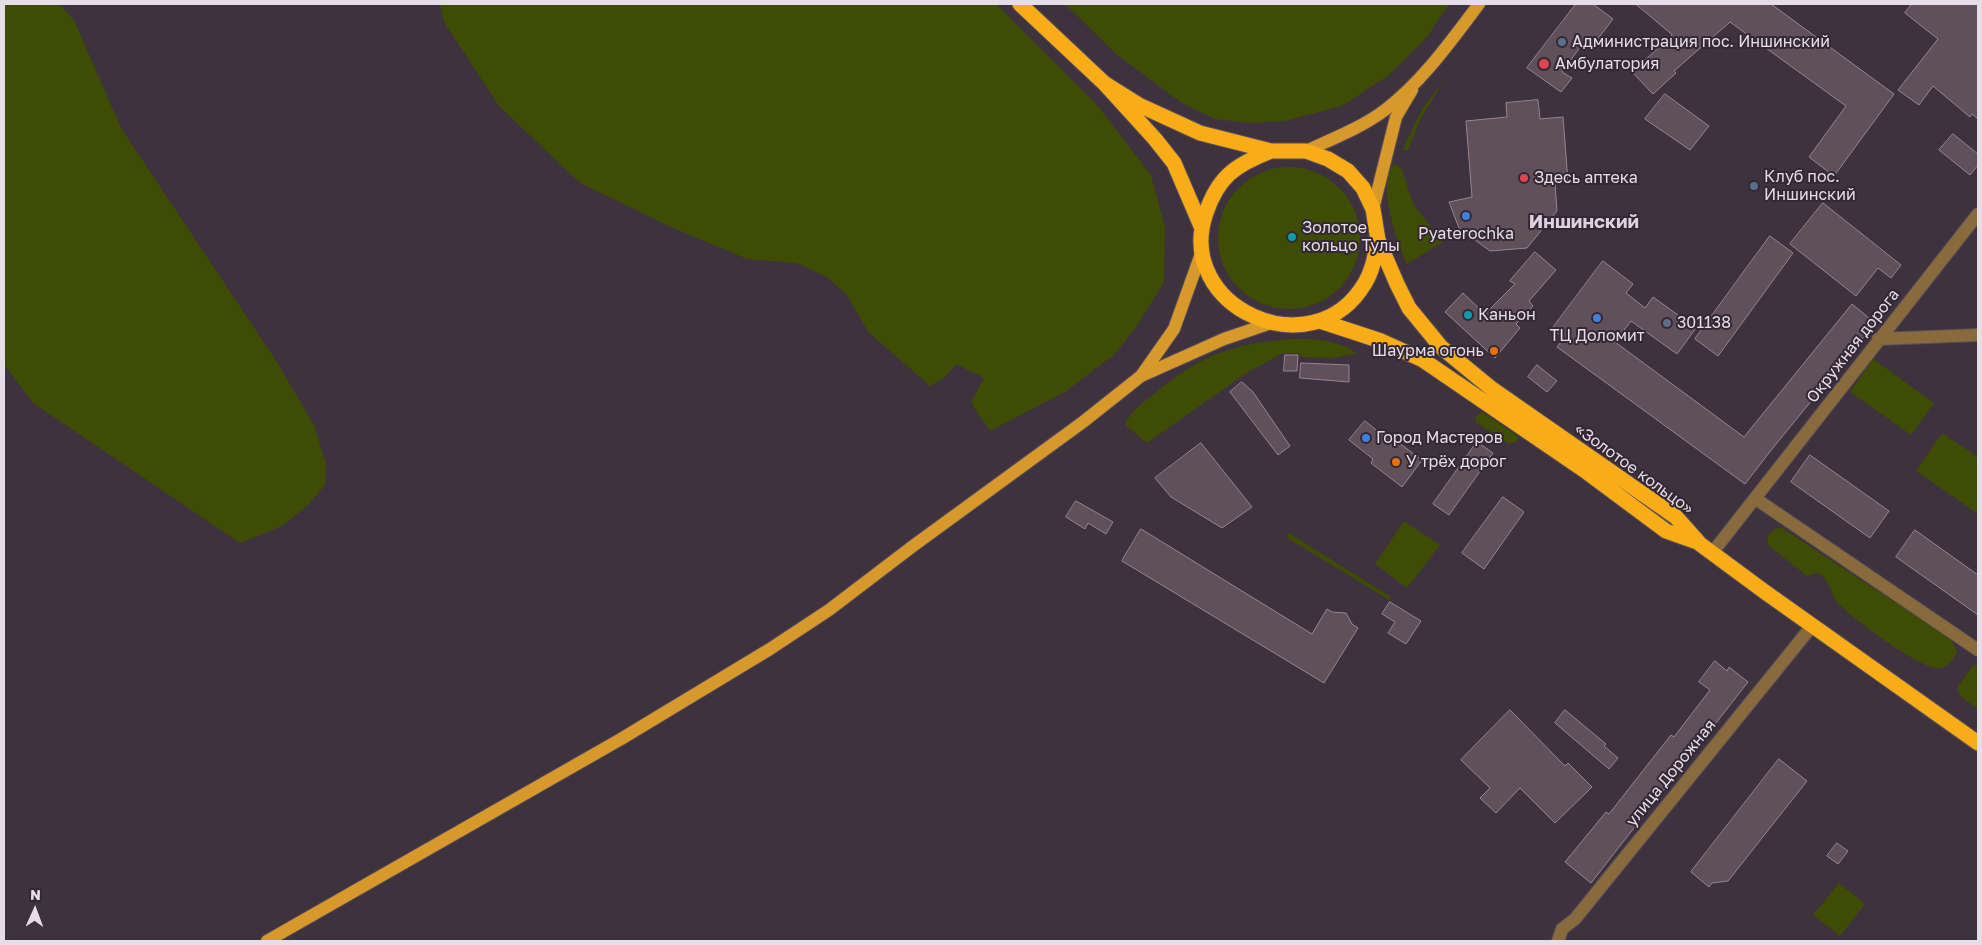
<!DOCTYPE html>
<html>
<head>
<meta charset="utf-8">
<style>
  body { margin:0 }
  #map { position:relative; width:1982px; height:945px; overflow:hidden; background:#3d323e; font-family:"Golos Text",sans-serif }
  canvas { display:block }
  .frame { position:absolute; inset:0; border:5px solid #e5dee6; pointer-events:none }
  .north { position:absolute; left:10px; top:885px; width:50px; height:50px; -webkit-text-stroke:4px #332834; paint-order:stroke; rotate:2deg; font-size:14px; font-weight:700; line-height:20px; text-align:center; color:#e5dee6 }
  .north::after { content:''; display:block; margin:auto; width:18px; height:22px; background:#e5dee6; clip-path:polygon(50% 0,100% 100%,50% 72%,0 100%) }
</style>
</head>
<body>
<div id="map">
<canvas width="1982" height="945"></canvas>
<div class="frame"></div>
<div class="north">N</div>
</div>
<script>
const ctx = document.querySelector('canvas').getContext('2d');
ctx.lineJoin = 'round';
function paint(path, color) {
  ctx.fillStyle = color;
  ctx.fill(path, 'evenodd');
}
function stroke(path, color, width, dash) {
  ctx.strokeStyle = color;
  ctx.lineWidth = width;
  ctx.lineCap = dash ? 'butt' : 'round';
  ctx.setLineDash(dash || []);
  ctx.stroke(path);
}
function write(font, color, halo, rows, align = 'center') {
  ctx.font = font + ' "Golos Text",sans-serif';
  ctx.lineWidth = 4;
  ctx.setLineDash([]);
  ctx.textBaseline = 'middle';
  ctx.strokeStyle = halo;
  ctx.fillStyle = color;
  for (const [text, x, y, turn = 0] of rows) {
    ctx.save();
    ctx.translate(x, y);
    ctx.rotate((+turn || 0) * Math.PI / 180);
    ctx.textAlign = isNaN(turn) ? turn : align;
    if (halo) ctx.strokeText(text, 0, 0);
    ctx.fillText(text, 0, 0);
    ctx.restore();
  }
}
paint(new Path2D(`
  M59,4L74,20L121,128L277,362L314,425L326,464L325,485L308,505L282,526L240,543L33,403L4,364V5Z
  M440,4H996L1097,105L1151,175L1165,227L1164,282L1138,324L1115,354L1065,392L990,431L971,403L984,378L956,364L946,376L930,386L868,332L847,295L827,277L797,263L747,259L671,227L580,183L499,106L444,22Z
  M1065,4H1449L1427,37L1389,75L1342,106L1284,121L1250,123L1214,119L1182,103L1116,54Z
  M1445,78L1420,120L1408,150H1402L1422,109Z
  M1393,165H1398L1402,170L1413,204L1443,242L1407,264C1398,246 1376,180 1393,165Z
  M1218 238a71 71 0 1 1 142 0a71 71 0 1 1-142 0Z
  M1293,339C1316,338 1337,340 1357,353L1334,358L1301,357L1300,354L1283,353L1245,374L1147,443L1125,425C1130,411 1144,402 1156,392C1201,355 1234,343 1293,339Z
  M1873,359L1934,403L1911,435L1850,392Z
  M1482,412L1518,436L1517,442L1509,444L1476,422V416Z
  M1942,433L1978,457V514L1916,471Z
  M1404,521L1440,545L1407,588L1375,564Z
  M1782,528L1951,639L1957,652C1953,660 1947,669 1937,668C1919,668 1851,618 1838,603C1831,594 1828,576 1817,573L1807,576L1769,546C1764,536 1771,528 1782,528Z
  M1289,533L1391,597L1389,600L1286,537Z
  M1974,664L1978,666V709L1960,696L1957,688Z
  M1839,883L1865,904L1840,936L1813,915Z`), '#3e4c04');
const building = new Path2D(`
  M1576,4H1593L1613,19L1594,44L1586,39L1562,72L1572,78L1561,92L1527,68Z
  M1636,4H1771L1894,94L1834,176L1809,157L1846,106L1730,22L1674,71L1676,73L1653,94L1632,72L1672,35Z
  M1912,4H1978V119L1972,114L1970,117L1933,86L1919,105L1898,90L1938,39L1905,13Z
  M1665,94L1709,126L1690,150L1645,119Z
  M1538,100L1540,119L1563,117L1568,182L1555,183L1557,211L1527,248L1490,251L1459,228L1449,202L1472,197L1466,121L1507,117L1506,103Z
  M1953,134L1978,154V165L1970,175L1939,150Z
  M1823,203L1901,265L1891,278L1878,268L1856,296L1790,244Z
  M1770,236L1793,253L1718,356L1695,339Z
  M1535,252L1556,270L1529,301L1533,306L1516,324L1520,328L1495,358L1445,312L1463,293L1485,314L1515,284L1510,281Z
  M1603,261L1633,284L1626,293L1645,308L1653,297L1696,328L1677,354L1631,321L1615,342L1744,437L1852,304L1875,323L1772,449L1745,484L1557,347L1564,338L1552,329Z
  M1285,355H1298L1297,371H1284Z
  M1301,363L1349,365V382L1300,378Z
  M1537,365L1557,381L1547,392L1528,377Z
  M1242,382L1253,392L1290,446L1278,455L1230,392Z
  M1365,421L1389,440L1391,437L1422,460L1402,487L1371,463L1373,459L1349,440Z
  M1477,442L1493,453L1449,515L1433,504Z
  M1201,443L1252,507L1222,528L1171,497L1155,478Z
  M1810,455L1889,511L1870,538L1791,482Z
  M1503,497L1524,512L1484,569L1462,553Z
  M1076,501L1113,522L1106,534L1088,523L1085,529L1066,517Z
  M1141,529L1312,634L1327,609L1332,612L1346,613L1352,624L1358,628L1324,683L1122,561Z
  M1915,530L1978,575V615L1896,557Z
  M1390,602L1421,621L1406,644L1388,633L1395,622L1382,614Z
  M1715,661L1727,671L1729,667L1748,682L1591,883L1565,862L1606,812L1609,814L1671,735L1674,737L1710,690L1699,682Z
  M1510,710L1565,766L1568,763L1592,787L1555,823L1520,788L1496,813L1480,798L1490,788L1461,760Z
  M1565,710L1606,744L1604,746L1618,758L1609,769L1555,723Z
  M1779,759L1807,781L1728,881L1712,883L1709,887L1691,872Z
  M1837,843L1848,851L1838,864L1827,856Z`);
paint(building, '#605059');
stroke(building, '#978590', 1);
const minor = new Path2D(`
  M1878,339L1978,335
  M1756,499L1978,650
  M1712,553L1978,214
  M1558,941L1562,929L1575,919L1812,626`);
const major = new Path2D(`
  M1306,151C1332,139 1361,128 1385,110C1422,82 1451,41 1479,4
  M1373,209L1396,117L1412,90
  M1141,376L1174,329L1202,251
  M267,941L621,739L770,649L829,610L913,546L1083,422L1141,376L1224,339L1268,324`);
const highway = new Path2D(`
  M1020,4L1104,83L1155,139L1174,163L1201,226
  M1104,83L1139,105L1200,133L1271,151H1306L1328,159L1348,171L1363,188L1373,209L1378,240L1397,284L1409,308L1441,347L1492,389L1676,517L1700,544L1765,592L1978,743
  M1271,151C1235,165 1218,177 1206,213C1173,307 1313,371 1365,283C1373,270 1375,255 1378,240
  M1320,321L1381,341L1423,360L1584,470L1666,531L1697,542`);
stroke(minor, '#584e59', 14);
stroke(major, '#584e59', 14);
stroke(highway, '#584e59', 17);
stroke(minor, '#886a3c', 12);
stroke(major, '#d8992c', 12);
stroke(highway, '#f8ac17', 15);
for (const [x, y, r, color] of [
  [1562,42,5,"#5c6f8a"],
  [1544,64,6,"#e0444e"],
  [1524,178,5,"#e0444e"],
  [1754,186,5,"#5c6f8a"],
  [1466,216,5,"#3f7fe0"],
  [1292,237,5,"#0f9aa8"],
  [1468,315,5,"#0f9aa8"],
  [1597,318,5,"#3f7fe0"],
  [1667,323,5,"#5c6f8a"],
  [1494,351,5,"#e8710a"],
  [1366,438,5,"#3f7fe0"],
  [1396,462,5,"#e8710a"]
]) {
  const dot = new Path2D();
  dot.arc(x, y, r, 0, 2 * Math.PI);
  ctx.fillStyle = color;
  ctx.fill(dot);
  stroke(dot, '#332834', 2);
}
write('16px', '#e5dee6', '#332834', [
  ["Администрация пос. Иншинский",1572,42],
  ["Амбулатория",1555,64],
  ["Клуб пос.",1764,177],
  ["Иншинский",1764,195],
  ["Здесь аптека",1534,178],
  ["Золотое",1302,228],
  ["кольцо Тулы",1302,246],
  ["Pyaterochka",1466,234,"center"],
  ["Каньон",1478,315],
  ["301138",1677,323],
  ["ТЦ Доломит",1597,336,"center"],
  ["Шаурма огонь",1484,351,"right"],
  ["Город Мастеров",1376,438],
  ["У трёх дорог",1406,462]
], 'left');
write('16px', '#e5dee6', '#332834', [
  ["Окружная дорога",1853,346,-52],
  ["«Золотое кольцо»",1634,469,36],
  ["улица Дорожная",1671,773,-51]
]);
write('bold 19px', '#dfd1e0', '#332834', [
  ["Иншинский",1584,222]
]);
</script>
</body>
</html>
